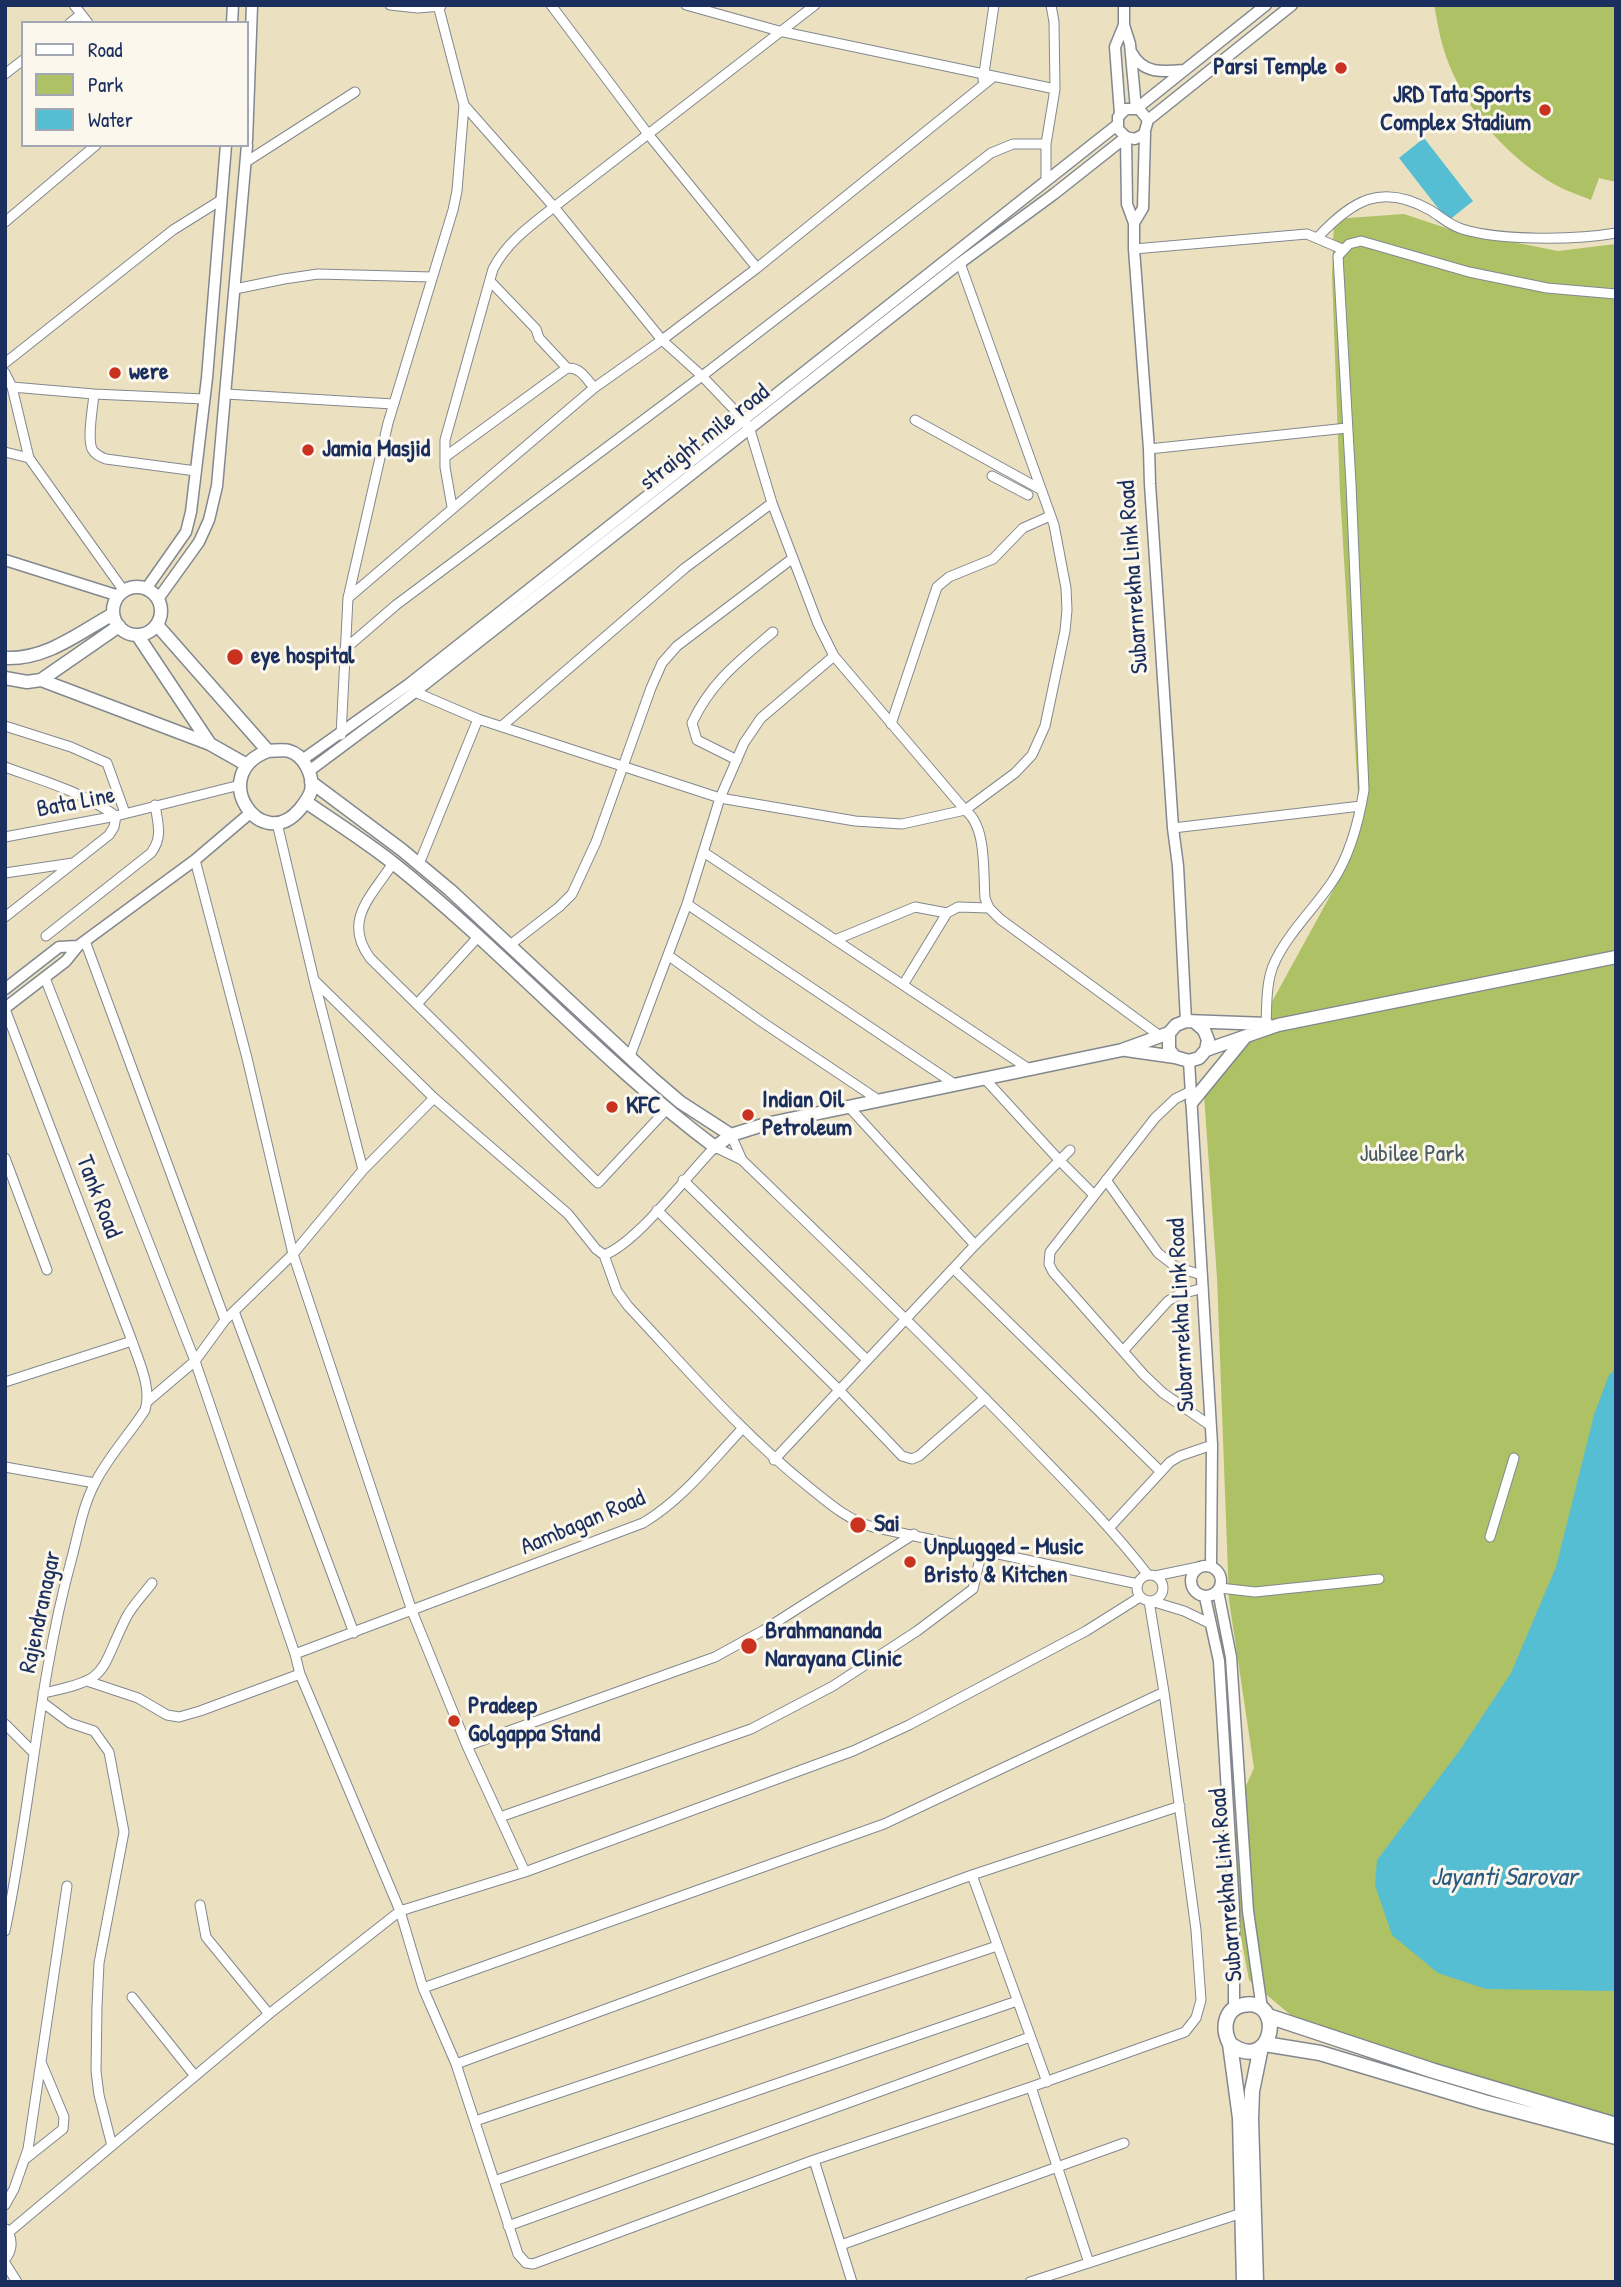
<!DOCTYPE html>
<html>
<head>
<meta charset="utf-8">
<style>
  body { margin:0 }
  #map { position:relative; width:1621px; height:2287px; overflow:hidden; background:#ebe1c0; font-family:"Patrick Hand",sans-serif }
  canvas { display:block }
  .frame { position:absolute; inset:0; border:7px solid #1b2f5e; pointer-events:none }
  .legend { position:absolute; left:21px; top:21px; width:228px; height:126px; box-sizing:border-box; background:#fbf7ec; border:2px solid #a1a7b3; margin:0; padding:9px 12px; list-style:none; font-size:21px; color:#1b2f5e }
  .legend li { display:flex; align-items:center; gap:14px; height:35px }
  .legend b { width:35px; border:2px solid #a1a7b3 }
</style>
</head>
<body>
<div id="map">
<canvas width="1621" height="2287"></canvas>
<div class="frame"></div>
<ul class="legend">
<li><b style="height:9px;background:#fff"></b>Road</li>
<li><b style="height:19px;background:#aec164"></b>Park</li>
<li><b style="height:19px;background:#55bed2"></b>Water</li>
</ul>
</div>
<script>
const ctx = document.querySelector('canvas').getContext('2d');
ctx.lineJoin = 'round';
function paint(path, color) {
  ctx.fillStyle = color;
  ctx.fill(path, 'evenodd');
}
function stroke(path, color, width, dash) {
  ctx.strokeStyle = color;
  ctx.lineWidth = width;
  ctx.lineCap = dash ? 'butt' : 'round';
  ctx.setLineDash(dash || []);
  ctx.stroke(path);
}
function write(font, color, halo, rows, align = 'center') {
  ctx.font = font + ' "Patrick Hand",sans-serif';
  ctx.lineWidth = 6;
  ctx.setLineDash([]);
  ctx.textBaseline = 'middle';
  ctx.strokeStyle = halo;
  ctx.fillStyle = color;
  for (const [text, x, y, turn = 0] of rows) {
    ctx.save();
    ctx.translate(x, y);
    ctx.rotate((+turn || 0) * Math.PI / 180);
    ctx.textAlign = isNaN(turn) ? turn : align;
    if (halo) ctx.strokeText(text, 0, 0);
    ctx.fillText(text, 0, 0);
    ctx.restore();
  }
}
paint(new Path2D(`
  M1434,5H1616V182L1599,178L1591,200C1579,195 1564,190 1552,183C1503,154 1459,102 1443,47C1439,34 1437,19 1434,5Z
  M1404,214L1452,230L1558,251L1616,244V2119L1312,2033L1249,1980L1234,1900L1236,1808L1254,1768L1229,1600L1217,1278L1203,1081L1268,1009L1336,885L1353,835L1358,795L1340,492L1332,276L1334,219Z`), '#aec164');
paint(new Path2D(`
  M1424,138L1473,201L1448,221L1399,158Z
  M1616,1369V1991L1486,1989L1438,1973L1392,1935L1375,1885L1377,1860L1460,1750L1511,1673L1556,1567L1594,1415L1609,1375Z`), '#55bed2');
const minor = new Path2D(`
  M74,5L88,23
  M390,5L418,8L441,6
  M438,5L464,105L554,207L662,340L702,376L743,419L750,430L772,503L818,624L834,656L965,810C987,826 983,872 985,898L989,908L1000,919L1160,1036
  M551,5L648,134L757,268
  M686,5L779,31L1055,89
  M70,23L80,15
  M5,74L23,60
  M983,80L994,5
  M246,162L355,92
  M1046,180V144L1055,89L1054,22L1051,5
  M5,222L96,145
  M1318,237C1352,201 1381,182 1430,210C1440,216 1449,225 1462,229C1501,241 1576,240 1616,233
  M1134,249L1307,234L1342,249
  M490,281L536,329L539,338L567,368
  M235,289L284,279L318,274L432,277
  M5,363L173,230L221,200
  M5,373L12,387L29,458L124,591
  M12,387L94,394L204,399
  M94,394C93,407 87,437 92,449C95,455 101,457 106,459L196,471
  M226,394L393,404
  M915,420L1040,489
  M1149,449L1347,428
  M5,452L29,458
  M445,457L567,368C580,367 586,378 594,388
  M992,476L1028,495
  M452,507L445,467V440L493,269C507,242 530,226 554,207L815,5
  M348,598L594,388L662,340L757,268L992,78
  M345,649L396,605L702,376L991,153L1013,144H1046
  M415,692L478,719L720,798L855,821L902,824L965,810L1015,773L1032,755L1045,726L1065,631L1067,610L1066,588L1054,525L960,263
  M891,724L937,587L949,577L993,559L1023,528L1050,516
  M5,726L71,747L107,763L125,813
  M502,726L685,568L772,503
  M341,735L348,598L388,423L453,210L457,191L464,105
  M737,760L697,740L692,723C711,682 739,661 773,632
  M5,767C44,781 82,792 116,816L114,827L109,835L5,917
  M277,823L314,980L363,1170
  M1173,828L1361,806
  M5,837L116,816L240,785
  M705,853L1029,1069
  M195,860L247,1058L293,1254L412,1611L467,1746L525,1872
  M393,863C372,896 342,920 370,958L598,1183L666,1110
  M419,864L478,719
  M5,873L73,863
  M687,904L956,1085
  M46,936L151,853C163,837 158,824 155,805
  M835,940L915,907L947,913
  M85,941L225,1320
  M510,945L559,907L572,894L596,842L651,688L662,663L677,646L793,558
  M669,956L762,1022L880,1101
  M45,978L195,1361L295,1654L300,1674L400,1911L423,1988L456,2064L518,2254L526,2263L533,2264L814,2160L1031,2087L1185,2032L1196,2018L1201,2000L1196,1930L1164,1692L1149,1601
  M314,980L434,1098L568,1214L596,1249L604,1255C637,1243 688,1174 715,1147L742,1160C833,1248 924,1335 1012,1426C1059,1475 1107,1522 1148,1575
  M903,985L947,913L958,907L989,908
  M417,1004L478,937
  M5,1009L132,1341C139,1362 152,1388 145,1410C129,1435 107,1458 94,1485C82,1508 78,1536 71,1561C38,1682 31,1808 5,1931
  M1266,1024C1267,1005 1266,984 1273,966C1286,935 1314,909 1332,882C1350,856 1359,820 1364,790L1351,484L1338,256L1349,244L1361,241L1469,272L1547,288L1616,294
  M630,1056L687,904L720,798L744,743L761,718L834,656
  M985,1079L1060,1161L1094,1195
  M1191,1091L1175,1099L1155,1118L1050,1252L1049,1264L1053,1272L1144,1375L1163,1393L1211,1426
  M849,1107L975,1245
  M731,1135L742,1160
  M5,1158L47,1270
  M683,1180L867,1360
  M1106,1180L1158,1253L1176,1267L1202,1275
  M657,1210L839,1390L902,1456L912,1459L919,1456L985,1398
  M604,1255L617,1291L628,1306C687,1369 743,1435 810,1488C831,1505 848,1520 873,1527L1138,1584
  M954,1269L1159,1470
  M234,1311L354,1633
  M1123,1351L1168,1301L1178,1295L1203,1288
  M5,1382L132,1341
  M148,1401L195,1361L225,1320L293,1254L363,1170L434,1098
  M774,1460L975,1245L1070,1150
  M5,1467L95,1483
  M1110,1527L1170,1462L1180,1456L1212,1445
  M1490,1537L1514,1458
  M1137 1588a13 13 0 1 1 26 0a13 13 0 1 1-26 0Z
  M1155,1576L1203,1566
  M1220,1588L1255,1592L1379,1579
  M1151,1601L1184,1611L1211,1624
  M295,1654L643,1523C682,1500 711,1462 742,1429
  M87,1681L138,1698L167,1715L179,1717L200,1711L300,1674
  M43,1693C111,1679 98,1674 126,1618C132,1606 144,1594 152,1583
  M42,1702L70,1723L94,1731L109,1752L124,1832L99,1963L97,2006L96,2071L99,2095L112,2146
  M5,1724L34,1753
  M467,1746L715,1657L764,1630L914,1534
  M500,1817L751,1729L833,1686L917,1631L973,1589L982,1550
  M972,1875L1047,2082
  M200,1905L206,1937L269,2014
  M423,1988L884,1824L1164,1692
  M132,1997L195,2076
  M456,2064L972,1875L1180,1806
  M1031,2087L1089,2263
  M475,2121L997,1946
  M24,2160L63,2129L64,2117L41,2062
  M814,2160L852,2282
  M494,2181L1017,2001
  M5,2205L14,2189L28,2149L67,1886
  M508,2226L1030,2037
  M9,2232L269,2014L400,1911L525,1872L853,1751L909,1725L1086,1631L1140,1597
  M841,2245L1124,2143
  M5,2259C13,2250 13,2239 6,2229
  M5,2263L17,2282
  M1030,2282L1242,2213`);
const tertiary = new Path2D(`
  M1124,5V25L1130,44L1136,109
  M232,23L233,5
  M1132,53C1143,74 1163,72 1184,70
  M1136,109L1266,5
  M1120,114L1115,47L1124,25
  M1148,120L1292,5
  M1145,133L1143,208L1134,223V249L1149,449L1150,484L1173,828L1178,866L1186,1021
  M1126,137L1127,204L1134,223
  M247,141L252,5
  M5,560L119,596
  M146,589L186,532L191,512L207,378L226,145
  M158,599L199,542L209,520L217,486L247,145
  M302,760L409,684L1117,125
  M309,771L415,692L960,263L1054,194L1126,137L1135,139L1144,134L1148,120L1139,109H1126L1118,117V129L1126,137
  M5,989L59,947L78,946
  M5,1008L66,961L78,946L195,860L249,814
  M1189,1061L1212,1445L1211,1566
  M1191 1581a15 15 0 1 1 30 0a15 15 0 1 1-30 0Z
  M1218,1591L1231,1657L1248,1911L1262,2009
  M1205,1597L1219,1661L1234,1908V2009`);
const secondary = new Path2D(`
  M113 611a24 24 0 1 1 48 0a24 24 0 1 1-48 0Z
  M157,625L268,751
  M138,636L210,744L247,765
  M5,658C46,660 79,633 113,614
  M5,678L27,682L41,680L119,626
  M41,680L210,744
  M268,751C274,751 284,749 289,751C304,755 314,776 311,791C309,798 304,804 300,809C261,856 206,774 268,751Z
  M311,782L402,850L450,890L652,1078L680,1102L731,1135
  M306,802C335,822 365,841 393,863C505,952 600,1061 715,1147L731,1135L766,1124L1122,1050L1169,1033
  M1126,1050L1175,1057L1189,1061L1199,1058L1206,1050L1208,1040L1204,1030L1196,1023
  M1206,1050L1278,1025L1616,957
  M1175,1057L1169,1050V1033L1176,1025L1186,1021L1267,1024
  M1192,1102L1246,1036`);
const trunk = new Path2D(`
  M1268,2016L1434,2071L1616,2125
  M1230,2044C1274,2076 1286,1996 1243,2005C1224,2009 1222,2029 1230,2044L1240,2118L1244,2282
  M1265,2044L1320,2053L1484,2102L1616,2137
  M1256,2282L1251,2119L1252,2091L1261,2047`);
stroke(minor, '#83888f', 11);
stroke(tertiary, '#83888f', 13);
stroke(secondary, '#83888f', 15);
stroke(trunk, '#83888f', 17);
stroke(minor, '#fff', 9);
stroke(tertiary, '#fff', 10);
stroke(secondary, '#fff', 12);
stroke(trunk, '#fff', 14);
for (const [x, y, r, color] of [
  [1341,68,7,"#c8321e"],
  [1545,110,7,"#c8321e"],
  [115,373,7,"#c8321e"],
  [308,450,7,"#c8321e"],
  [235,657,9,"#c8321e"],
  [612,1107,7,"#c8321e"],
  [748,1115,7,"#c8321e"],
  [858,1525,9,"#c8321e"],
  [910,1562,7,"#c8321e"],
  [749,1646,9,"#c8321e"],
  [454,1721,7,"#c8321e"]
]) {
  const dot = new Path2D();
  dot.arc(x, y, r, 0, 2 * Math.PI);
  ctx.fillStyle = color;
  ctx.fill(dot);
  stroke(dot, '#fbf7ec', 2.5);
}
write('bold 24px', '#1b2f5e', '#fbf7ec', [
  ["Parsi Temple",1327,68,"right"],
  ["JRD Tata Sports",1531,96,"right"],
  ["Complex Stadium",1531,124,"right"],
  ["were",129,373],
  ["Jamia Masjid",322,450],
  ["eye hospital",251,657],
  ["Indian Oil",762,1101],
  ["Petroleum",762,1129],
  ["KFC",626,1107],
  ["Sai",874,1525],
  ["Unplugged - Music",924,1548],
  ["Bristo & Kitchen",924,1576],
  ["Brahmananda",765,1632],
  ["Narayana Clinic",765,1660],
  ["Pradeep",468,1707],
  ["Golgappa Stand",468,1735]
], 'left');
write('24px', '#1b2f5e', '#fbf7ec', [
  ["straight mile road",705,438,-38],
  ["Subarnrekha Link Road",1134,577,-94],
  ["Bata Line",76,803,-11],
  ["Tank Road",98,1197,69],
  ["Subarnrekha Link Road",1182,1315,-93],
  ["Aambagan Road",583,1523,-23],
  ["Rajendranagar",41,1612,-78],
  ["Subarnrekha Link Road",1227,1885,-95]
]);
write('24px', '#475b60', '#fbf7ec', [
  ["Jubilee Park",1412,1155]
]);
write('italic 26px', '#2c5a81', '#fbf7ec', [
  ["Jayanti Sarovar",1504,1878]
]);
</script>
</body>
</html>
